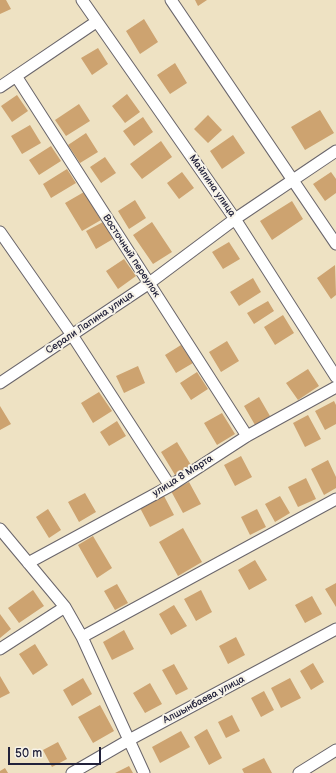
<!DOCTYPE html>
<html>
<head>
<meta charset="utf-8">
<style>
  body { margin:0 }
  #map { position:relative; width:336px; height:773px; overflow:hidden; background:#eee2c3; font-family:"Balsamiq Sans",sans-serif }
  canvas { display:block }
  .scale { position:absolute; left:8px; top:747px; width:93px; height:18px; box-sizing:border-box; border:2px solid #22223b; border-top:0; padding-left:5px; font-size:12px; line-height:14px; white-space:nowrap; color:#22223b; -webkit-text-stroke:3px #f7f3e8; paint-order:stroke }
</style>
</head>
<body>
<div id="map">
<canvas width="336" height="773"></canvas>
<div class="scale">50 m</div>
</div>
<script>
const ctx = document.querySelector('canvas').getContext('2d');
ctx.lineJoin = 'round';
function paint(path, color) {
  ctx.fillStyle = color;
  ctx.fill(path, 'evenodd');
}
function stroke(path, color, width, dash) {
  ctx.strokeStyle = color;
  ctx.lineWidth = width;
  ctx.lineCap = dash ? 'butt' : 'round';
  ctx.setLineDash(dash || []);
  ctx.stroke(path);
}
function write(font, color, halo, rows, align = 'center') {
  ctx.font = font + ' "Balsamiq Sans",sans-serif';
  ctx.lineWidth = 4;
  ctx.setLineDash([]);
  ctx.textBaseline = 'middle';
  ctx.strokeStyle = halo;
  ctx.fillStyle = color;
  for (const [text, x, y, turn = 0] of rows) {
    ctx.save();
    ctx.translate(x, y);
    ctx.rotate((+turn || 0) * Math.PI / 180);
    ctx.textAlign = isNaN(turn) ? turn : align;
    if (halo) ctx.strokeText(text, 0, 0);
    ctx.fillText(text, 0, 0);
    ctx.restore();
  }
}
paint(new Path2D(`
  M0,0H6L11,9L0,14Z
  M195,0H207L198,6Z
  M144,19L158,42L140,54L126,31Z
  M98,48L108,64L92,75L81,58Z
  M175,63L187,83L170,94L157,75Z
  M127,94L140,112L125,123L112,106Z
  M17,95L28,111L12,122L1,106Z
  M79,104L90,121L66,136L55,120Z
  M320,110L334,133L305,150L291,127Z
  M208,115L222,130L208,143L194,129Z
  M143,117L153,132L134,146L123,131Z
  M30,125L41,143L22,154L11,136Z
  M86,133L98,152L80,163L68,145Z
  M233,135L245,153L222,169L210,151Z
  M161,141L172,157L142,179L130,164Z
  M51,146L61,161L39,175L29,160Z
  M105,157L116,173L101,183L90,167Z
  M67,169L76,183L51,198L43,184Z
  M182,172L194,188L179,199L167,183Z
  M331,172L336,179V193L325,201L313,184Z
  M84,192L101,220L82,231L65,203Z
  M135,200L146,218L129,229L118,211Z
  M292,201L303,219L272,240L260,221Z
  M103,222L113,239L96,249L86,231Z
  M152,222L172,252L153,264L133,235Z
  M229,242L240,259L223,269L212,252Z
  M124,259L136,276L118,289L106,271Z
  M335,265L336,295L331,299L317,278Z
  M253,278L261,292L239,306L230,292Z
  M268,301L274,311L254,324L247,313Z
  M283,315L294,333L275,345L264,327Z
  M227,341L239,361L221,372L209,352Z
  M181,345L193,363L176,373L165,355Z
  M138,366L145,383L124,393L116,376Z
  M308,369L319,386L298,400L286,383Z
  M197,372L208,389L191,400L180,383Z
  M99,392L112,411L93,423L81,403Z
  M259,397L270,416L255,425L244,406Z
  M334,401L336,405V424L325,430L315,411Z
  M0,406L11,424L0,430Z
  M222,413L235,434L217,445L204,423Z
  M308,415L321,439L305,447L293,423Z
  M117,421L126,436L109,446L100,432Z
  M177,442L191,465L175,475L161,452Z
  M241,456L252,477L235,486L224,465Z
  M328,460L336,477V488L324,495L311,469Z
  M306,478L316,499L298,507L288,487Z
  M189,482L201,504L183,513L171,491Z
  M85,493L96,512L79,522L68,502Z
  M164,496L174,515L150,527L140,508Z
  M280,496L290,513L275,522L265,504Z
  M48,509L61,530L49,538L36,517Z
  M257,509L266,527L250,535L241,517Z
  M183,528L202,562L178,576L159,542Z
  M93,536L112,568L97,578L78,545Z
  M255,560L267,580L249,590L238,570Z
  M336,583V607L325,589Z
  M117,584L128,603L115,610L104,591Z
  M33,590L44,606L19,623L8,608Z
  M201,590L212,612L196,621L184,599Z
  M312,596L322,614L305,623L295,605Z
  M174,605L187,626L171,635L159,614Z
  M0,614L11,629L0,638Z
  M124,630L134,649L112,660L103,642Z
  M236,637L245,655L228,664L219,646Z
  M35,644L48,665L33,675L19,654Z
  M313,663L324,682L311,690L300,671Z
  M174,664L188,689L176,695L162,670Z
  M0,676L10,693L0,698Z
  M83,678L92,694L72,706L63,690Z
  M290,678L301,698L281,708L271,688Z
  M150,683L162,704L145,713L133,693Z
  M264,691L274,710L261,717L251,698Z
  M100,705L114,731L93,743L78,717Z
  M232,715L240,731L226,738L218,722Z
  M207,729L222,758L209,765L194,737Z
  M181,731L190,747L160,763L152,747Z
  M58,742L67,759L52,767L43,750Z
  M264,758L272,773H244L242,769Z
  M129,766L133,773H115Z
  M5,768L8,773H0V771Z`), '#cda370');
const street = new Path2D(`
  M82,0L235,219L336,377
  M171,0L336,244
  M16,76L247,436
  M0,87L96,22
  M0,232L72,335L170,486
  M0,383L148,284L235,219L336,151
  M0,529L65,607L82,637L144,773
  M28,563L170,486L247,436L336,387
  M82,637L336,499
  M0,649L65,607
  M72,773L129,740L336,629
  M299,773L336,750`);
stroke(street, '#69656b', 13);
stroke(street, '#fff', 11);
write('10px', '#22223b', '#f7f3e8', [
  ["Майлина улица",212,186,55],
  ["Восточный переулок",131,256,57],
  ["Серали Лапина улица",90,323,-34],
  ["улица 8 Марта",183,476,-32],
  ["Алшынбаева улица",204,700,-28]
]);
</script>
</body>
</html>
